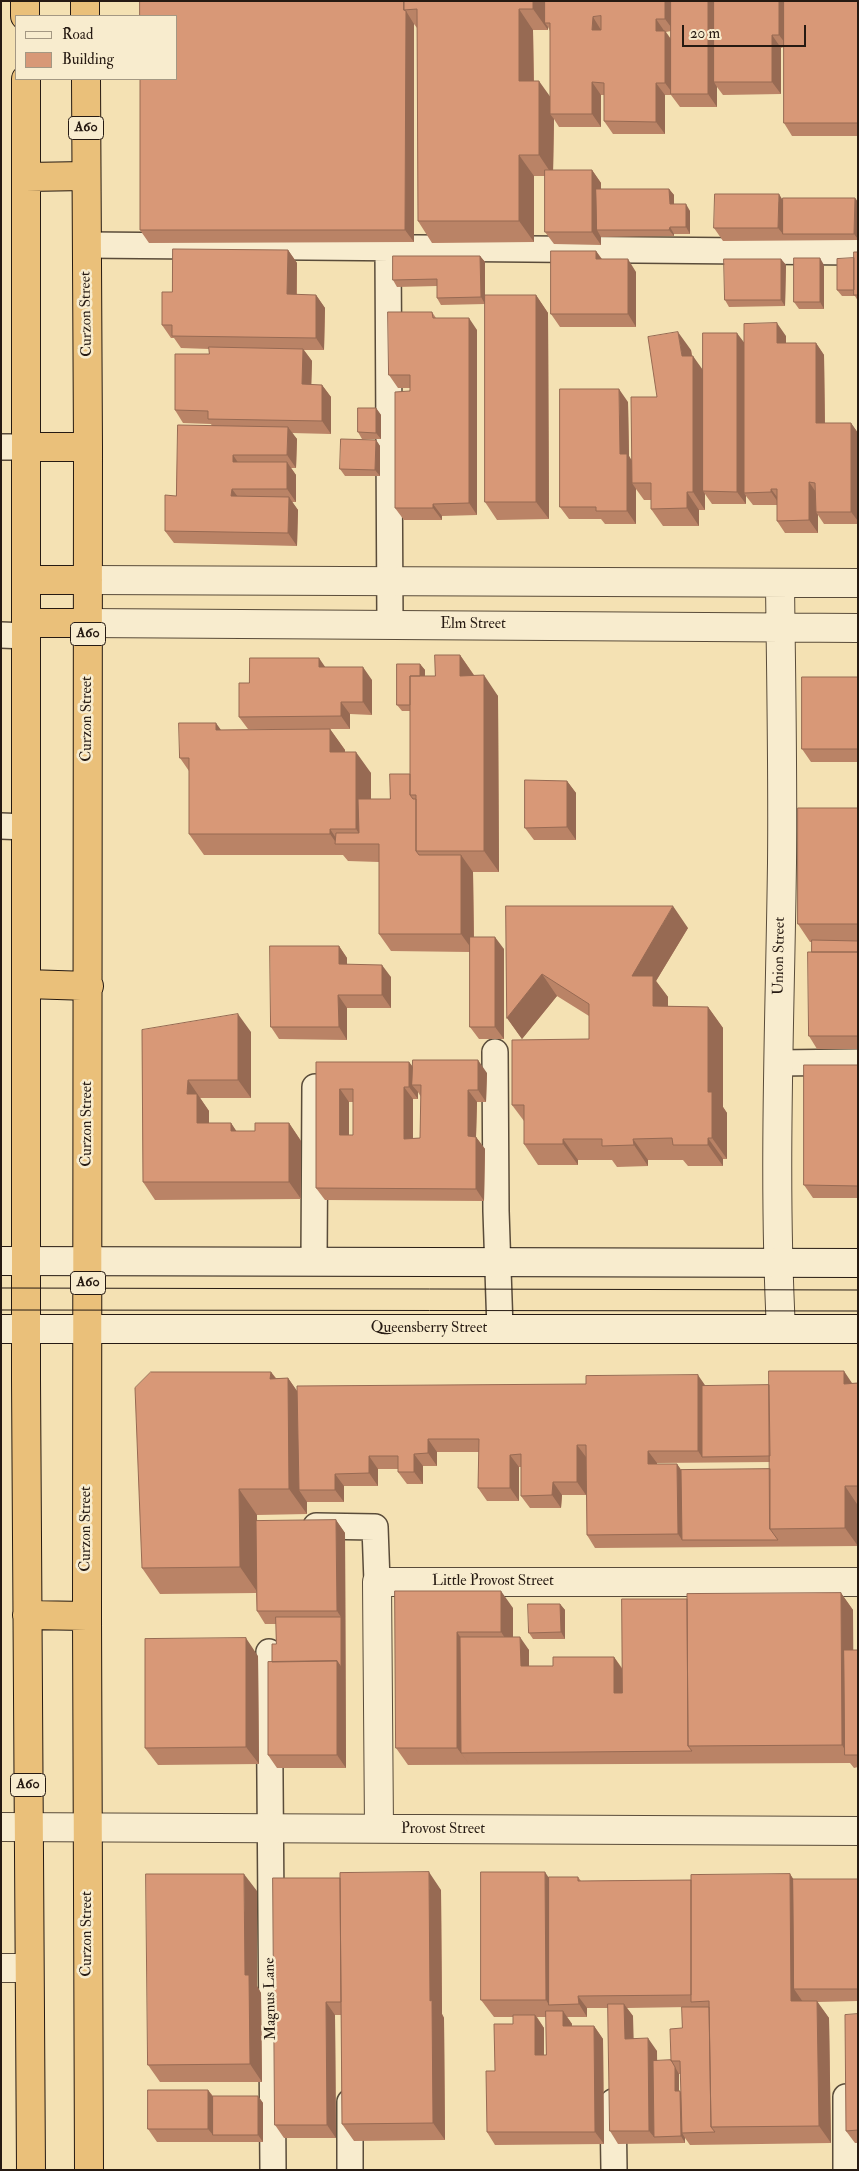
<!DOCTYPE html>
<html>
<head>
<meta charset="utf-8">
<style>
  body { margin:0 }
  #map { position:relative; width:859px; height:2171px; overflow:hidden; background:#f4e1b3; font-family:"IM FELL Double Pica",serif }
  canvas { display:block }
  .frame { position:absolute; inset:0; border:2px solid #261a12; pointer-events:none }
  .legend { position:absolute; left:15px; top:15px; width:162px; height:65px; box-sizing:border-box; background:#f8ecce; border:1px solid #a49883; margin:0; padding:6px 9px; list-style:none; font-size:15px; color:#261a12 }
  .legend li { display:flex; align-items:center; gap:10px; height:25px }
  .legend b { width:25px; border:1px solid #a49883 }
  .scale { position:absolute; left:682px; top:25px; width:124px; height:22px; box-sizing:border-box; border:2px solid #261a12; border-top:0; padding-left:6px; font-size:15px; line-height:18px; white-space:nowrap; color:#261a12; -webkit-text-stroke:4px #f8ecce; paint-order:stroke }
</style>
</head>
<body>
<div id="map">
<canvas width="859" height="2171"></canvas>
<div class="frame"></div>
<ul class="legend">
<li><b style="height:6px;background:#f8ecce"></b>Road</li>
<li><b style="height:14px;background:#d89877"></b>Building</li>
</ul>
<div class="scale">20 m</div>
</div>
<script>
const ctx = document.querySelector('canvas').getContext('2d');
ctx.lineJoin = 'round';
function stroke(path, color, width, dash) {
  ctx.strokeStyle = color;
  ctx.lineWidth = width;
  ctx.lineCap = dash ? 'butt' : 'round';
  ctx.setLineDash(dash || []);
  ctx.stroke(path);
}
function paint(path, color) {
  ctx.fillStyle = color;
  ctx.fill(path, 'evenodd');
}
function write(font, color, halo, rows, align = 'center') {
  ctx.font = font + ' "IM FELL Double Pica",serif';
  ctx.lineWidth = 5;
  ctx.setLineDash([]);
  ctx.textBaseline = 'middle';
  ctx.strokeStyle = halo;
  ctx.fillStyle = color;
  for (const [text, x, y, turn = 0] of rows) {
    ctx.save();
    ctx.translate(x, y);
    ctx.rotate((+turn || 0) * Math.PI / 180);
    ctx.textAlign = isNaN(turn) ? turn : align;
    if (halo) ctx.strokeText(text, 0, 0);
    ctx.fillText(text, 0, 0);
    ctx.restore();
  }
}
const lane = new Path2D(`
  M87,245L858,252
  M388,247L390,625
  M1,447H26
  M1,635L26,636
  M1,826L26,827
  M495,1052L496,1211L500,1329
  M778,1063L858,1062
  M314,1261L315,1087
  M316,1526L375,1527L377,1582
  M269,1652L273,2170
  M350,2102V2170
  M613,2102L614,2170
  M846,2170V2097`);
const street = new Path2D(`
  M88,580L858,583
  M780,583C781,676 783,770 782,863C780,1018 773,1174 781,1329
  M88,623L858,628
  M1,1827L858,1831
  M379,1829L377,1582H858
  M1,1968H28`);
const secondary = new Path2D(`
  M1,1261L858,1263
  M1,1329H858`);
const highway = new Path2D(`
  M25,1V16
  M85,1V16
  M26,79V1380L31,2170
  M86,79L88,447L87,1616L89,2170
  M26,177L86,176
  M26,447H88
  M26,580H88
  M26,623H88
  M26,984L89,986
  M27,1615L87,1616`);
stroke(lane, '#5a4c3a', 28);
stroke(street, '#5a4c3a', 30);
stroke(secondary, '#261a12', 30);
stroke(highway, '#261a12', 30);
stroke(lane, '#f8ecce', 25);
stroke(street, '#f8ecce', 28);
stroke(secondary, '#f8ecce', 28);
stroke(highway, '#eac07a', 28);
stroke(new Path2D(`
  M1,1288L858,1290
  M1,1310L858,1311`), '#261a12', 1);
paint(new Path2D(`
  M140,1H858V136H792L784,123V47L781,48V94L723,95L717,87V107H680L671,95H665V134H613L604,121V95H601V127H559L554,119L553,170H592L601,183V189H669L674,195V204L690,211V234H674V236L601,237V245L554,244L545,232V176H534V242L432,243L418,221L417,28L414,24V242L149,243L140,230ZM548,27L550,31V98L534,81L533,30H548ZM671,31V39L666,32Z
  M855,198L858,202V240L723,241L714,228L783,200Z
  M288,250L297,263V295H316L325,308L324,350H304L312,361L311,385H322L331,397V434L292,433L297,439L296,468H291L296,475V502H292L298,510L297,546L174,543L165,531L176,496L212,426L211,424L183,423L175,410L209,354V349L181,348L174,338H171L162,325L172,292Z
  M596,251L602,259L636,272V327H560L551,314Z
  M858,252V301L855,296H842L837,290L854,258Z
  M480,256L485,262V295H536L548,313L549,519L497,520L485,502V304L441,305L437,298V286L397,287L393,280Z
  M781,259L786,265L785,306L729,307L725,300Z
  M824,265V309H799L794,302Z
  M432,312L436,318L477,330V515L442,516V520H404L395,508L410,388H398L389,375Z
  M786,336V343H816L824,355L825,423H851L858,433V524H824L818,515V533H785L777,521V505H753L746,496V504H712L705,494V510H699V526H663L651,509V500H644L636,489V524H605L601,519H569L560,507L628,402L629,456L631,461L657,397L691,350L692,356L703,371L744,343Z
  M376,408L381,415V439H362L358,432Z
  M376,440L380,446V476H345L340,469Z
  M460,655L474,675L498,696L499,872H473L474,937L504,949V1039H479L470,1027V952L391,951L379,934V862L348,861L343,855H204L189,834V771L180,758L221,730L330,729L345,750V752L371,773V799H390L410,774V711H402L397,705L420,664L425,670V676H435Z
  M325,667L372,680V715L350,714V729H248L239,717L249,683Z
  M858,677V762H811L802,749Z
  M567,781L576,793V840H534L525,828Z
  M858,808V1049H817L809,1036L812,942H810L798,924Z
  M506,906L688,928L656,981L668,997V1006L708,1007L723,1028V1107L727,1113V1159H723V1166H688L683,1160H648V1166L617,1167L612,1160H578V1165H538L524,1144V1121L512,1105L589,1039V1016L557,996L522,1039L507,1018Z
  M339,946L347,958V964L391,977V1008H347V1040L279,1039L271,1027Z
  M142,1030L251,1032V1098H200L209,1111V1123H231L236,1131H255L289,1123L301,1141V1199L155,1200L143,1182Z
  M316,1062H409L413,1067L487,1073L486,1102H477L476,1137L485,1149L484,1201L325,1200L316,1188ZM418,1092L421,1097L420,1138H413V1099H418ZM349,1102H353V1135H349Z
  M858,1065V1198H813L804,1185Z
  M271,1372L276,1378H288L297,1391L705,1386L769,1385L858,1383V1546L595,1548L587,1535L586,1457V1495H562L561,1508H530L521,1496V1467H519V1501H487L478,1488L479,1452H437V1466H423V1484H407L398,1472V1469H378V1486H344V1502H307V1514L257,1515V1521L336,1520L345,1533L346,1768H277L268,1755L272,1662L276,1644V1624H265L257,1611L256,1593L160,1594L142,1568ZM770,1462V1469L681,1470L677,1464H657V1463Z
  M395,1591L513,1608V1637L529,1650V1666H553L614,1657L622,1668L687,1599L841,1593L853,1610V1650H858V1767L854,1768L850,1763L408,1765L396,1748Z
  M560,1604L565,1610V1639H533L529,1633Z
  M258,1656L259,1764L158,1765L145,1748Z
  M790,1874L793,1879H858V2001L817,2002L829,2018L831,2143L690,2145L685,2138V2143L618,2144L610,2131L608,2008H587V2017H567L572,2024V2026H594L603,2039L604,2144L495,2145L487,2132L495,2071L513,2024V2017H494L481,2000L549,1877H578L581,1881L691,1880ZM689,2007L682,2028L671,2060L657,2061V2051L633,2038V2016L627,2008ZM537,2017H546V2055H544V2028ZM679,2074H681V2093L679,2091Z
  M273,1878L441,1890L442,2014L444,2018L445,2140L354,2141L342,2124L341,2015H335L336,2138H284L275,2125Z
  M257,1891V1986L261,1993L262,2082H160L148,2065Z
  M858,2014V2143H855L846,2131Z
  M208,2090L213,2096H258L263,2103V2142H157L148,2129Z`), '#ba8366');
paint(new Path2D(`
  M533,1H548L545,23L548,27V30L533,9Z
  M665,1H674V31L665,19Z
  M708,1H717L714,82L717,87V107L708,94Z
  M779,1H788V47L779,35Z
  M519,9L533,30L534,102L519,81Z
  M406,11L414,24V242L405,230Z
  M593,17L601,30H592Z
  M656,19L665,32L656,31Z
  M665,31L674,44V95L665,83Z
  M772,35L781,48V94L772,82Z
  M539,81L554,102L550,114L554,119L553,176L539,155Z
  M592,82L601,95V127L592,114Z
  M656,83L665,95V134L656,122Z
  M519,155L534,176V242L519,221Z
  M592,170L601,183V230H597L601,237V245L592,232Z
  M669,189L674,195V211L670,204Z
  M779,194L787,207L783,234L778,228Z
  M855,198L858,202V239L854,234Z
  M686,204L690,211V234L686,227Z
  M670,227L674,234V236L669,230Z
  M288,250L297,263L296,307L287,294Z
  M596,251L605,264L596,259Z
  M480,256L485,262V304L481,297Z
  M820,258L824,265V309L820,302Z
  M628,259L636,272V327L628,314Z
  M781,259L786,265L785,306L781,300Z
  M316,295L325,308L324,350L316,338Z
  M536,295L548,313L549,519L536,502Z
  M469,318L477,330V515L469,503Z
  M777,323L786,336V356L777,343Z
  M678,332L691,350L693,363V356L705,373L703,491L705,494V510L693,492L682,356Z
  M737,333L746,345L744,493L746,496V504L737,492Z
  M816,343L824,355L825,435L816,423Z
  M303,349L312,361L311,397L302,384Z
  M322,385L331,397V434L322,421Z
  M619,389L628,402L629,456L636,467L632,483L636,489V524L627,511L620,454Z
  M376,408L381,415V439L376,433Z
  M851,423L858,433V521L851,512Z
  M288,427L297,439L296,468L287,455Z
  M376,440L380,446V476L375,470Z
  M233,455L241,467L233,462Z
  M287,462L296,475V502L287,489Z
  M809,482L818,495L816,512L818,515V533L809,520Z
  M232,489L241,501L231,496Z
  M771,489L780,501V505L771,492Z
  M687,492L699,510V526L687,508Z
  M289,497L298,510L297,546L288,533Z
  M433,504L442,516V520L433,508Z
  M460,655L475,677L460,676Z
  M319,658L328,671L319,667Z
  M420,664L425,670V711L420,705Z
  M363,667L372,680V715L363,702Z
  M484,675L498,696L499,872L484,851Z
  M341,702L350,714V729L341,716Z
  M216,723L231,744L216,730Z
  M330,729L345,750V773L330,752Z
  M356,752L371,773V844H366L356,829Z
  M567,781L576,793V840L567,827Z
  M330,829L340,844H337L330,834Z
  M461,855L473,872L474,952L461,934Z
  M673,906L688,928L656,981L668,997V1027L632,976Z
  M495,937L504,949V1039L495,1027Z
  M339,946L347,958V977L339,964Z
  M382,965L391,977V1008L382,995Z
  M542,974L557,996L522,1039L507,1018Z
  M338,995L347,1008V1040L339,1027Z
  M708,1007L723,1028V1107L727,1113V1159L712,1138L708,1092Z
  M238,1014L251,1032V1098L238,1080Z
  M478,1060L487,1073L486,1102L478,1090Z
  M409,1062L418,1074L412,1085L418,1092V1099L409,1087Z
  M188,1080L209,1111V1141L197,1123L187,1094Z
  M404,1087L413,1099V1152L404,1139Z
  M340,1089L349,1102V1148L340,1135Z
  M468,1090L477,1102L476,1137L485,1149L484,1201L476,1189L468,1136Z
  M231,1123L243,1141L231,1131Z
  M289,1123L301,1141V1199L289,1182Z
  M708,1138L723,1159V1166L708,1145Z
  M563,1139L578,1160V1165L563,1144Z
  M633,1139L648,1160V1166L634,1145Z
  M844,1371L856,1389L844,1384Z
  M271,1372L288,1396V1378L306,1404L299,1490L307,1502V1514L289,1489L270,1379Z
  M698,1375L707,1388L702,1457L698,1451Z
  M428,1439L437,1452V1466L428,1453Z
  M577,1445L586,1457V1495L577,1482Z
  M648,1451L657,1463V1476L648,1464Z
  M414,1454L423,1466V1484L414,1472Z
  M510,1455L519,1467V1501L510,1488Z
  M369,1456L378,1469V1486L369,1473Z
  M677,1464L686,1477L682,1540L678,1534Z
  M335,1474L344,1486V1502L335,1490Z
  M553,1482L562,1495L561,1508L552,1495Z
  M845,1486L857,1504L858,1546L845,1528Z
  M239,1489L257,1515L258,1593L240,1567Z
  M336,1520L345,1533L346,1768L337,1755V1661L341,1617L337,1611Z
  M501,1591L513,1608V1650L501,1632Z
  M841,1593L853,1610L854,1755H848L842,1745Z
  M560,1604L565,1610V1639L561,1632Z
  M457,1632L469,1650L461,1753L470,1765L457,1748Z
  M520,1637L529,1650V1679L521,1666Z
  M246,1638L258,1656L259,1764L246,1747Z
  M614,1657L622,1669L623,1705L614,1693Z
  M429,1872L441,1890L442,2014L444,2018L445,2140L433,2123L430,2001Z
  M545,1872L557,1890L549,2005L546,2000Z
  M244,1874L257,1891V1986L261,1993L262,2082L250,2064L245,1975Z
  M790,1874L802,1892L794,1989L803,2002L791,2001Z
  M578,1996L587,2008V2017L579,2004Z
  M817,2001L829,2018L831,2143L819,2126Z
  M326,2002L335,2015L336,2138L327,2125Z
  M624,2004L633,2016L634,2051L625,2039Z
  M563,2011L572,2024V2039L563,2026Z
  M535,2015L544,2028V2068L535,2055Z
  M594,2026L603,2039L604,2144L595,2132Z
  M648,2038L657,2051L658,2137H654L649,2131Z
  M675,2067L679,2074V2098L675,2091Z
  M208,2090L217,2103L213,2135L208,2129Z
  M680,2091L684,2098L682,2133L685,2138V2143L681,2136Z
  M258,2096L263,2103V2142L258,2135Z`), '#976a53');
const building = new Path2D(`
  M140,1H404V10L406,11L405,230H140V79H176V16H140Z
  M404,1H533V9H519V81H539V155H519V221H418L417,9L404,10Z
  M545,1H665V19H656V31H665V83H656V122L604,121V83L592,82V114H550V23H545ZM601,16V30H592L593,17Z
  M671,1H708V94H671Z
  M714,1H779V35H772V82H714Z
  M784,1H858V123H784Z
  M545,170H592V232H545Z
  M596,189H669L670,204H686V227H670L669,230H597Z
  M715,194H779L778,228H714Z
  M783,198H855L854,234H783Z
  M173,249L288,250L287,294L316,295V338L172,336V325H162V292H172Z
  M551,251H596V259H628V314H551Z
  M854,252H858V295H854Z
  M393,256H480L481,297L437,298V279L393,280Z
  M794,258H820V302H794Z
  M854,258V290H837V259Z
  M724,259H781V300H725Z
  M485,295H536V502H485Z
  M388,312H432L433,318H469V503L433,504V508H395V392L410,391V375H389Z
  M777,323V343H816V423H851V512H816L815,483L809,482V520L777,521V489H771V492L744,493V324Z
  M678,332L682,356H693V492H687V508L651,509V483H632L631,397H657L648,337Z
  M703,333H737V492L703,491Z
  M209,347L303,349L302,384L322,385V421L208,419V411L175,410V354H209Z
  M560,389H619L620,454H627V511H596V507H560Z
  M358,408H376V433L358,432Z
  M178,425L288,427L287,455H233V462H287V489H232L231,496L289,497L288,533L165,531V495L176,496Z
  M341,439L376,440L375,470L340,469Z
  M435,655H460V676L484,675V851H416V795H410V676H435Z
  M250,658H319V667H363V702H341V716L239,717V683H249Z
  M397,664H420V676H410V705H397Z
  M802,677H858V749H802Z
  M179,723H216V730L330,729V752H356V829H330V834H189V758H180Z
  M390,774H410V795L413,799H416V851L419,855H461V934H379V844H335L336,833H359L358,799H390Z
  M525,780L567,781V827L525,828Z
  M798,808H858V924H798Z
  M506,906H673L632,976H653V1006L708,1007V1092H712V1138H708V1145H673L672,1138L633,1139L634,1145L602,1146V1139H563V1144H524V1105H512V1040L589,1039V1004L542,974L507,1018Z
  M470,937H495V1027H470Z
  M812,940L858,941V952H812Z
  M270,946H339V964L382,965V995H338L339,1027H271Z
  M808,952H858V1036H809Z
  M238,1014V1080H188L187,1094H197V1123H231V1131H255V1123H289V1182H143L142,1030Z
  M413,1060H478V1090H468V1136L476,1137V1189L316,1188V1062H409V1087H404V1139L420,1138L421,1085H412ZM340,1089H353V1135H340Z
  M804,1065H858V1186L804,1185Z
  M769,1371H844V1384L858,1383V1486H845V1528L770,1529Z
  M151,1372H271L270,1379L288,1378L289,1489H239L240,1567L142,1568L135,1388Z
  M698,1375V1451H648V1464H677L678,1534L587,1535L586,1445H577V1482H553L552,1495L521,1496V1454L510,1455V1488H478L479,1439H428V1453L414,1454V1472H398V1456H369V1473L335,1474V1490H299L297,1386L586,1384V1376Z
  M769,1385L770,1456L702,1457V1386Z
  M770,1469V1529L778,1540H682L681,1470Z
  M336,1520L337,1611H257L256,1521Z
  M395,1591H501V1632H457V1748H396Z
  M841,1593L842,1745L688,1746L687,1594Z
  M622,1599H687L688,1746L692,1751L461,1753L460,1637H520L521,1666H553V1657H614V1693H622Z
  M528,1604H560L561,1632L529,1633Z
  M276,1617H341V1667L337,1661L272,1662V1644H276Z
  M246,1638V1747L145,1748V1639Z
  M844,1650H858V1755H845Z
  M337,1661V1755H268V1662Z
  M429,1872L430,2001L432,2000L433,2123L342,2124L340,1873Z
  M481,1872H545L546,2000H481Z
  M146,1874H244L245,1975H249L250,2064L148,2065Z
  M790,1874L791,2001H817L819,2126L711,2127L709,2001L691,2002V1875Z
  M549,1877H578V1881L691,1880V1995L578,1996L579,2004L549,2005Z
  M273,1878H340L341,2002H326L327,2125H275Z
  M793,1879H858V1989H794Z
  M608,2004H624L625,2039L648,2038L649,2131H610Z
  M682,2007H709L711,2127L715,2132L682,2133L680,2061H671L670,2029L682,2028Z
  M546,2011H563V2026H594L595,2132H487L486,2071H495L494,2024H513V2015H535V2055H546Z
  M858,2014V2130L846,2131L845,2015Z
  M671,2060L675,2067V2091H680L681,2136L654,2137L653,2061Z
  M148,2090H208V2129H148Z
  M213,2096H258V2135H213Z`);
paint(building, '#d89877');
stroke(building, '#976a53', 1);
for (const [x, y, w] of [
  [86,128,35],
  [88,634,35],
  [88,1283,35],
  [28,1785,35]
]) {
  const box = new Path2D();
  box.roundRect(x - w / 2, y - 11.5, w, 23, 4);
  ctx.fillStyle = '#f8ecce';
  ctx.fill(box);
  stroke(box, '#261a12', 1);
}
write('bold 14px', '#261a12', null, [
  ["A60",86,128],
  ["A60",88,634],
  ["A60",88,1283],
  ["A60",28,1785]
]);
write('15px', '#261a12', '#f8ecce', [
  ["Curzon Street",87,314,-91],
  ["Elm Street",473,625],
  ["Curzon Street",88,719,-90],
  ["Union Street",780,956,-89],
  ["Curzon Street",88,1124,-90],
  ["Queensberry Street",429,1329],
  ["Curzon Street",87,1529,-90],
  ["Little Provost Street",493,1582],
  ["Provost Street",443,1830],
  ["Curzon Street",88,1934,-90],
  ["Magnus Lane",271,1999,-91]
]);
</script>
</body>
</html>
